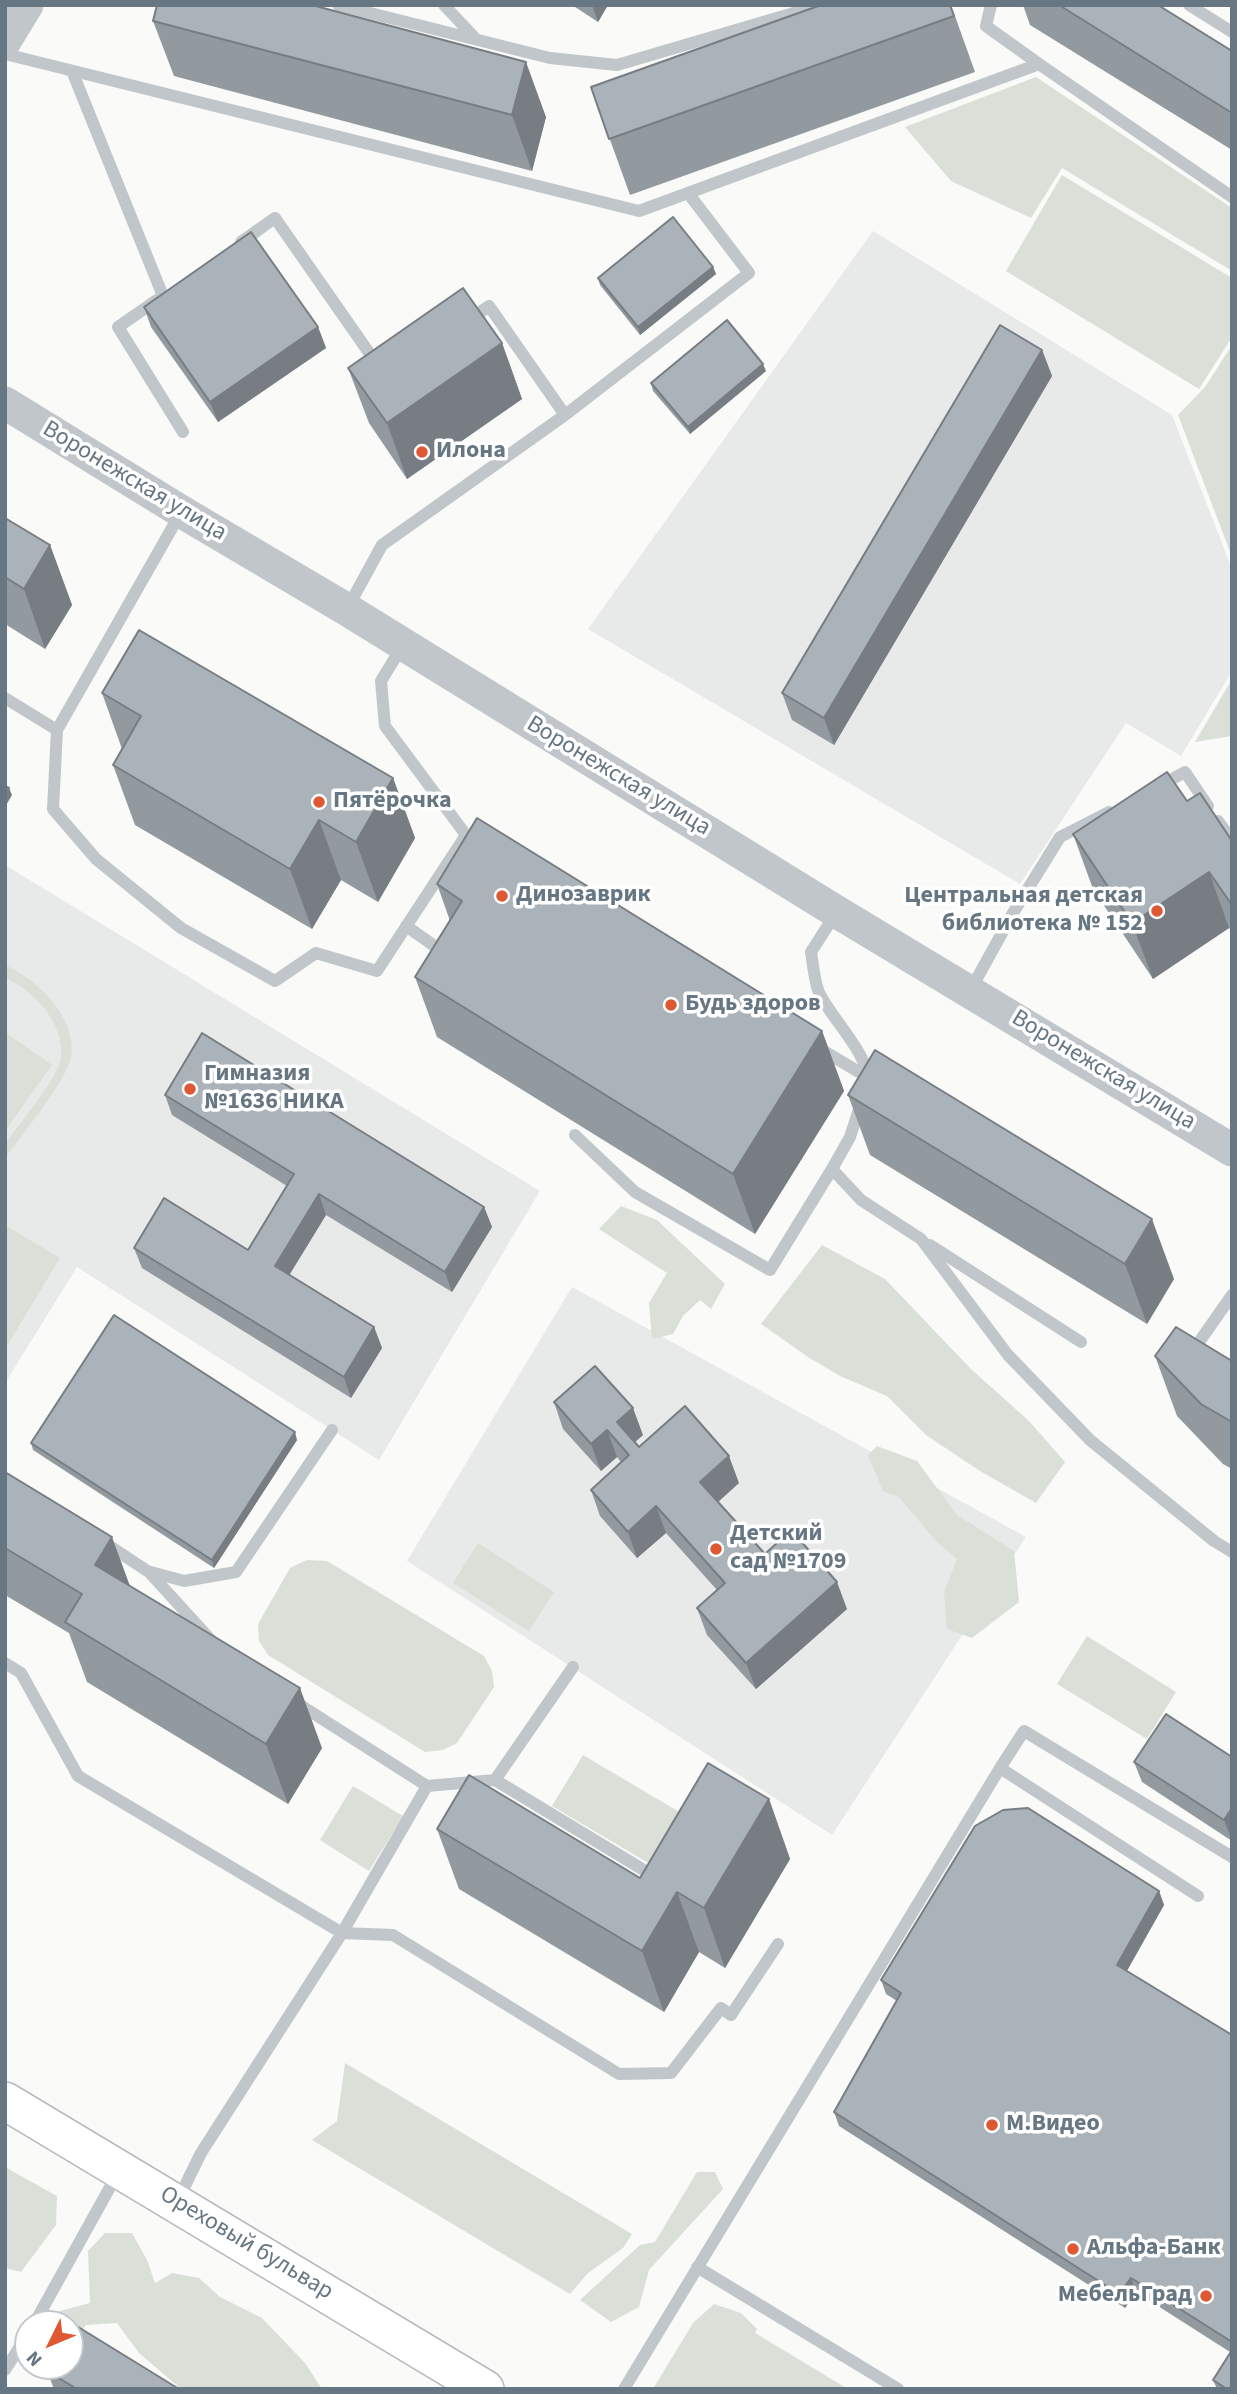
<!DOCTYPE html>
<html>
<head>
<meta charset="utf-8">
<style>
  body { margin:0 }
  #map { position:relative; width:1237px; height:2394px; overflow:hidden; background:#fafaf8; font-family:"Source Sans 3",sans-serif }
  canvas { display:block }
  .frame { position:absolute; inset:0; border:7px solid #667682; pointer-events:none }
  .north { position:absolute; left:14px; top:2310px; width:70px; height:70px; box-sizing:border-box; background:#fff; border:2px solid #c2c8cd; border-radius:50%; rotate:227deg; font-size:19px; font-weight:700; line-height:28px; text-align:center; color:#667682 }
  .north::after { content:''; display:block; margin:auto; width:24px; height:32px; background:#de5834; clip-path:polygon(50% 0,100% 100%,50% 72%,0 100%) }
</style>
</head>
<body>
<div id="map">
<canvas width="1237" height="2394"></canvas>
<div class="frame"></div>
<div class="north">N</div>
</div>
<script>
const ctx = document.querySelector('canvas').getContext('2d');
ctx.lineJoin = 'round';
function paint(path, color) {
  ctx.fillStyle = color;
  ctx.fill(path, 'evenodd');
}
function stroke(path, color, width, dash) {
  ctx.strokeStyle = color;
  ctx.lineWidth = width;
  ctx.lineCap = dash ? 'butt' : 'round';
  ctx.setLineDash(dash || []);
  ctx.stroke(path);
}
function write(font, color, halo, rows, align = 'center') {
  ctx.font = font + ' "Source Sans 3",sans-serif';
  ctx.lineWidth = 7;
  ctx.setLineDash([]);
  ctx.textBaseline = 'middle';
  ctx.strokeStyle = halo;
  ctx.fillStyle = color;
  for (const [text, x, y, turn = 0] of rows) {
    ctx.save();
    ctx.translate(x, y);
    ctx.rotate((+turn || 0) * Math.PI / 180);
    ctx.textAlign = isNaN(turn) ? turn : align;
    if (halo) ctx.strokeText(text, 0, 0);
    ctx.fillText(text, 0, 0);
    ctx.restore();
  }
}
paint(new Path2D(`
  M873,231L1172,415L1232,569V671L1181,756L1126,723L1020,884L588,629Z
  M5,865L540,1191L379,1460L77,1267L5,1383Z
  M572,1287L1026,1537L832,1835L407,1561Z`), '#e8e9e9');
paint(new Path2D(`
  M1036,77L1232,208V271L1062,168L1031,218L951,181L905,127Z
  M1062,175L1232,278V337L1199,389L1006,271Z
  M1232,345V557L1178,415L1205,387Z
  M1232,679V736L1195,742Z
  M5,965C37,979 78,1019 71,1057C67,1080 21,1136 5,1158V1144C18,1125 59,1077 61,1058C65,1024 34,990 5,978Z
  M5,1032L52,1065L5,1131Z
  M621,1206L657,1220L725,1284L711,1309L700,1300L683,1316L673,1334L652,1339L649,1303L667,1273L599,1229Z
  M5,1225L60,1258L5,1349Z
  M822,1245L885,1279L971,1369L1029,1421L1065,1462L1036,1503L980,1471L926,1435L887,1396L840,1376L808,1357L761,1324Z
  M877,1446L917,1461L957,1515L1014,1551L1019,1602L972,1638L947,1629L944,1592L957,1559L936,1541L899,1497L883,1491L868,1455Z
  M478,1543L554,1592L529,1631L453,1583Z
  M307,1560L327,1561L484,1656L492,1671L494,1687L457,1743L443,1750L425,1752L268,1655L259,1641L258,1624L290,1568Z
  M1087,1636L1176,1692L1147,1739L1057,1684Z
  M583,1755L681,1813L650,1864L552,1806Z
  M353,1786L403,1816L369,1871L320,1840Z
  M345,2063L632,2234L623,2248L588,2273L570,2294L312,2140L337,2121Z
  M5,2167L57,2196L56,2225L21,2272L5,2268Z
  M697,2172H715L723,2189L649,2270L639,2307L611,2322L580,2300L640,2245L655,2242Z
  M105,2233H132L147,2260L155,2283L172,2273L199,2278L220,2297L262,2318L305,2363L322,2389H181L139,2353L117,2323L86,2325L70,2346V2324H49L56,2312L90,2303L88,2251Z
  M714,2304L741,2313L757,2329L755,2333L848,2389H653L693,2323Z`), '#dadfd7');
const secondary = new Path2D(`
  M5,2101L485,2389`);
stroke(secondary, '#b4babe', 40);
stroke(new Path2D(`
  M338,5L550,58L617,65L821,5
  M444,5L475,38
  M991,5L986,26L1039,64
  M1189,5L1232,32
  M5,54L639,211L1039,64L1232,197
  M72,71L163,296
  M241,242L275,218L379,367
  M157,300L118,327L183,432
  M468,321L489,306L565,415
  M180,514L57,730L53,809L96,859L181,928L275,981L316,953L377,971L466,835L385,726L381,681L403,645
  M347,609L382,545L565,415L749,273L688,193
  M5,698L57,730
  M1159,786L1185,772L1208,806
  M1218,821L1232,840
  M836,913L811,952C813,964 814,978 818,990C826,1013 874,1059 867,1083
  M406,926L446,954
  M970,991L1013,913L1060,837L1109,812
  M817,1047L869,1078
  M861,1103L850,1137L832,1169L861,1200L921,1239L1008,1355L1090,1440L1214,1541L1232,1552
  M575,1135L635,1192L770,1270L832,1169
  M930,1245L1081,1342
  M1190,1355L1232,1295
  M105,1543L149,1572L210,1639
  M151,1572L184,1581L236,1572L332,1430
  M5,1663L21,1673L78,1776L342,1933L393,1935L619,2074L671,2073L721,2008L731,2015L778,1944
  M1000,1768L1024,1731L1232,1857
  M495,1780L652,1875L655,1871
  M427,1786L495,1780L573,1667
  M177,2202L201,2153L342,1933L427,1786L294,1701
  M697,2267L898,2389
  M34,2324L119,2171
  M5,2370L28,2334
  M624,2389L1000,1768L1198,1896`), '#c1c6ca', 12);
stroke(new Path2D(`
  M5,41L27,5
  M5,403L182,512L346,609L837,912L1232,1150`), '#c1c6ca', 33);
stroke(secondary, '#fff', 37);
paint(new Path2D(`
  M572,5H608L598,22Z
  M951,5L975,72L630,195L591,87Z
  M1023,5H1158L1232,51V150L1030,25Z
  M153,21L546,117L532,171L174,76Z
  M713,267L716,274L640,335L600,285L598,278Z
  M144,307L318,327L326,348L218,422L151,327Z
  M502,343L522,399L407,479L369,423L348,368Z
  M1042,350L1052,376L834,745L792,720L782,693Z
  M766,371L690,434L653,391L651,383Z
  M5,518L50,545L72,605L45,649L5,624Z
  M102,693L393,778L415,838L378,902L341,880L312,929L135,825L113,765L122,749Z
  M1187,801L1232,841V931L1229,928L1153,979L1093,889L1073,834Z
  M437,884L822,1031L844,1091L755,1234L437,1037L415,977L450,921Z
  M165,1095L484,1207L492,1227L452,1292L326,1215L289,1275L374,1327L382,1348L351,1398L142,1268L134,1248L248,1250L287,1186L172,1115Z
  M848,1095L1174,1279L1147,1324L870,1155Z
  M1155,1356L1232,1361V1469L1223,1464L1177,1416Z
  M554,1402L643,1435L635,1442L639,1447L739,1483L718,1502L765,1554L847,1609L756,1689L707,1635L697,1608L717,1590L666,1533L637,1558L600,1516L591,1490L621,1462L617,1457L601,1471L563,1429Z
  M297,1440L214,1568L33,1450L31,1443Z
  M5,1472L130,1586L322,1748L288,1804L87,1682L69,1633L5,1595Z
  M1232,1757V1841L1142,1782L1134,1762Z
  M769,1799L790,1859L725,1968L699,1952L664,2012L459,1889L437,1829L640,1878Z
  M1159,1891L1164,1905L1127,1971L1232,2035V2389H1217L1213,2380L1230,2352L1136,2292L1125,2308L839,2126L834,2112L897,2001L886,1994L881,1980Z
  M47,2371L179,2389H54Z`), '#929a9f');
paint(new Path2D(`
  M592,5H608L598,22Z
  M526,62L546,117L532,171L512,115Z
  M713,267L716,274L640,335L638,327Z
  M318,327L326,348L218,422L210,402Z
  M502,343L522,399L407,479L387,423Z
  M1042,350L1052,376L834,745L824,718Z
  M763,364L766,371L690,434L688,427Z
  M50,545L72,605L45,649L24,589Z
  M393,778L415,838L378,902L356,842Z
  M9,788L12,795L5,807V795Z
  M319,820L341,880L312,929L290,869Z
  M1209,872L1229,928L1153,979L1132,923Z
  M822,1031L844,1091L755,1234L733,1174Z
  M319,1194L326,1215L282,1287L275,1266Z
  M484,1207L492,1227L452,1292L445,1272Z
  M1152,1219L1174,1279L1147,1324L1125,1264Z
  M374,1327L382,1348L351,1398L344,1377Z
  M633,1408L643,1435L627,1449L617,1422Z
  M607,1430L617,1457L601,1471L591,1444Z
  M295,1432L297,1440L214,1568L212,1560Z
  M729,1456L739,1483L710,1509L700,1482Z
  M656,1506L666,1533L637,1558L628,1532Z
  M112,1537L134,1597L95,1565Z
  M837,1582L847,1609L756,1689L746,1663Z
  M300,1688L322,1748L288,1804L266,1744Z
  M769,1799L790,1859L725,1968L704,1908Z
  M1232,1808V1840L1224,1820Z
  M1159,1891L1164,1905L1122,1979L1117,1965Z
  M677,1892L699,1952L664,2012L642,1951Z
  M1131,2278L1136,2292L1125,2308L1119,2294Z`), '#777d82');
const building = new Path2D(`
  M157,5H312L526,62L512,115L153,21Z
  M821,5H950L954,16L609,139L591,87Z
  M1059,5H1158L1232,51V113Z
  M673,217L713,267L638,327L598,278Z
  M251,232L318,327L210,402L144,307Z
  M463,288L502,343L387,423L348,368Z
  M727,320L763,364L688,427L651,383Z
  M1000,325L1042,350L824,718L782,693Z
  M5,518L50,545L24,589L5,577Z
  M139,630L393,778L356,842L319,820L290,869L113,765L141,716L102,693Z
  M1167,772L1187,801L1200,793L1232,841V905L1209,872L1132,923L1073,834Z
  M5,786L9,788L5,795Z
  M477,818L822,1031L733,1174L415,977L462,901L437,884Z
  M202,1033L484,1207L445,1272L319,1194L275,1266L374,1327L344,1377L134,1248L164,1198L248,1250L294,1174L165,1095Z
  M875,1050L1152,1219L1125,1264L848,1095Z
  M114,1315L295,1432L212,1560L31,1443Z
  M1176,1327L1232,1361V1422L1201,1404L1155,1356Z
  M595,1366L633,1408L617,1422L639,1447L685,1406L729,1456L700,1482L765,1554L791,1530L837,1582L746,1663L697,1608L725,1583L656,1506L628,1532L591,1490L629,1455L607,1430L591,1444L554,1402Z
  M5,1472L112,1537L95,1565L300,1688L266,1744L65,1622L82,1594L5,1548Z
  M1166,1714L1232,1757V1808L1224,1820L1134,1762Z
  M708,1763L769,1799L704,1908L677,1892L642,1951L437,1829L469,1775L640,1878Z
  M1028,1808L1159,1891L1117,1965L1232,2035V2342L1131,2278L1119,2294L834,2112L901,1993L881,1980L975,1826L1003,1810Z
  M75,2325L179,2389H77L47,2371L50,2366H70V2333Z
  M1232,2350V2389H1227L1213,2380Z`);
paint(building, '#aab3b9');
stroke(building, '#777d82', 2);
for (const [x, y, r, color] of [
  [422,452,7,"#de5834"],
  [319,802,7,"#de5834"],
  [502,896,7,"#de5834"],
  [1157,911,7,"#de5834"],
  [671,1005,7,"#de5834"],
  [190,1089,7,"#de5834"],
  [716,1549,7,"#de5834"],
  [992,2125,7,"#de5834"],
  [1073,2249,7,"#de5834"],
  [1206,2296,7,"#de5834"]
]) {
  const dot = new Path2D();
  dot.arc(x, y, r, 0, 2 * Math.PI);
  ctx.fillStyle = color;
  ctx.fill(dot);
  stroke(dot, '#fff', 2.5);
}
write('bold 24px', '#667682', '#fff', [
  ["Илона",436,452],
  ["Пятёрочка",333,802],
  ["Динозаврик",516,896],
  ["Центральная детская",1143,897,"right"],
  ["библиотека № 152",1143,925,"right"],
  ["Будь здоров",685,1005],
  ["Гимназия",204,1075],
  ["№1636 НИКА",204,1103],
  ["Детский",730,1535],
  ["сад №1709",730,1563],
  ["М.Видео",1006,2125],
  ["Альфа-Банк",1087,2249],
  ["МебельГрад",1192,2296,"right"]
], 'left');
write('24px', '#667682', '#fff', [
  ["Воронежская улица",134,482,31],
  ["Воронежская улица",618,777,31],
  ["Воронежская улица",1103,1071,31],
  ["Ореховый бульвар",246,2244,31]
]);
</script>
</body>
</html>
